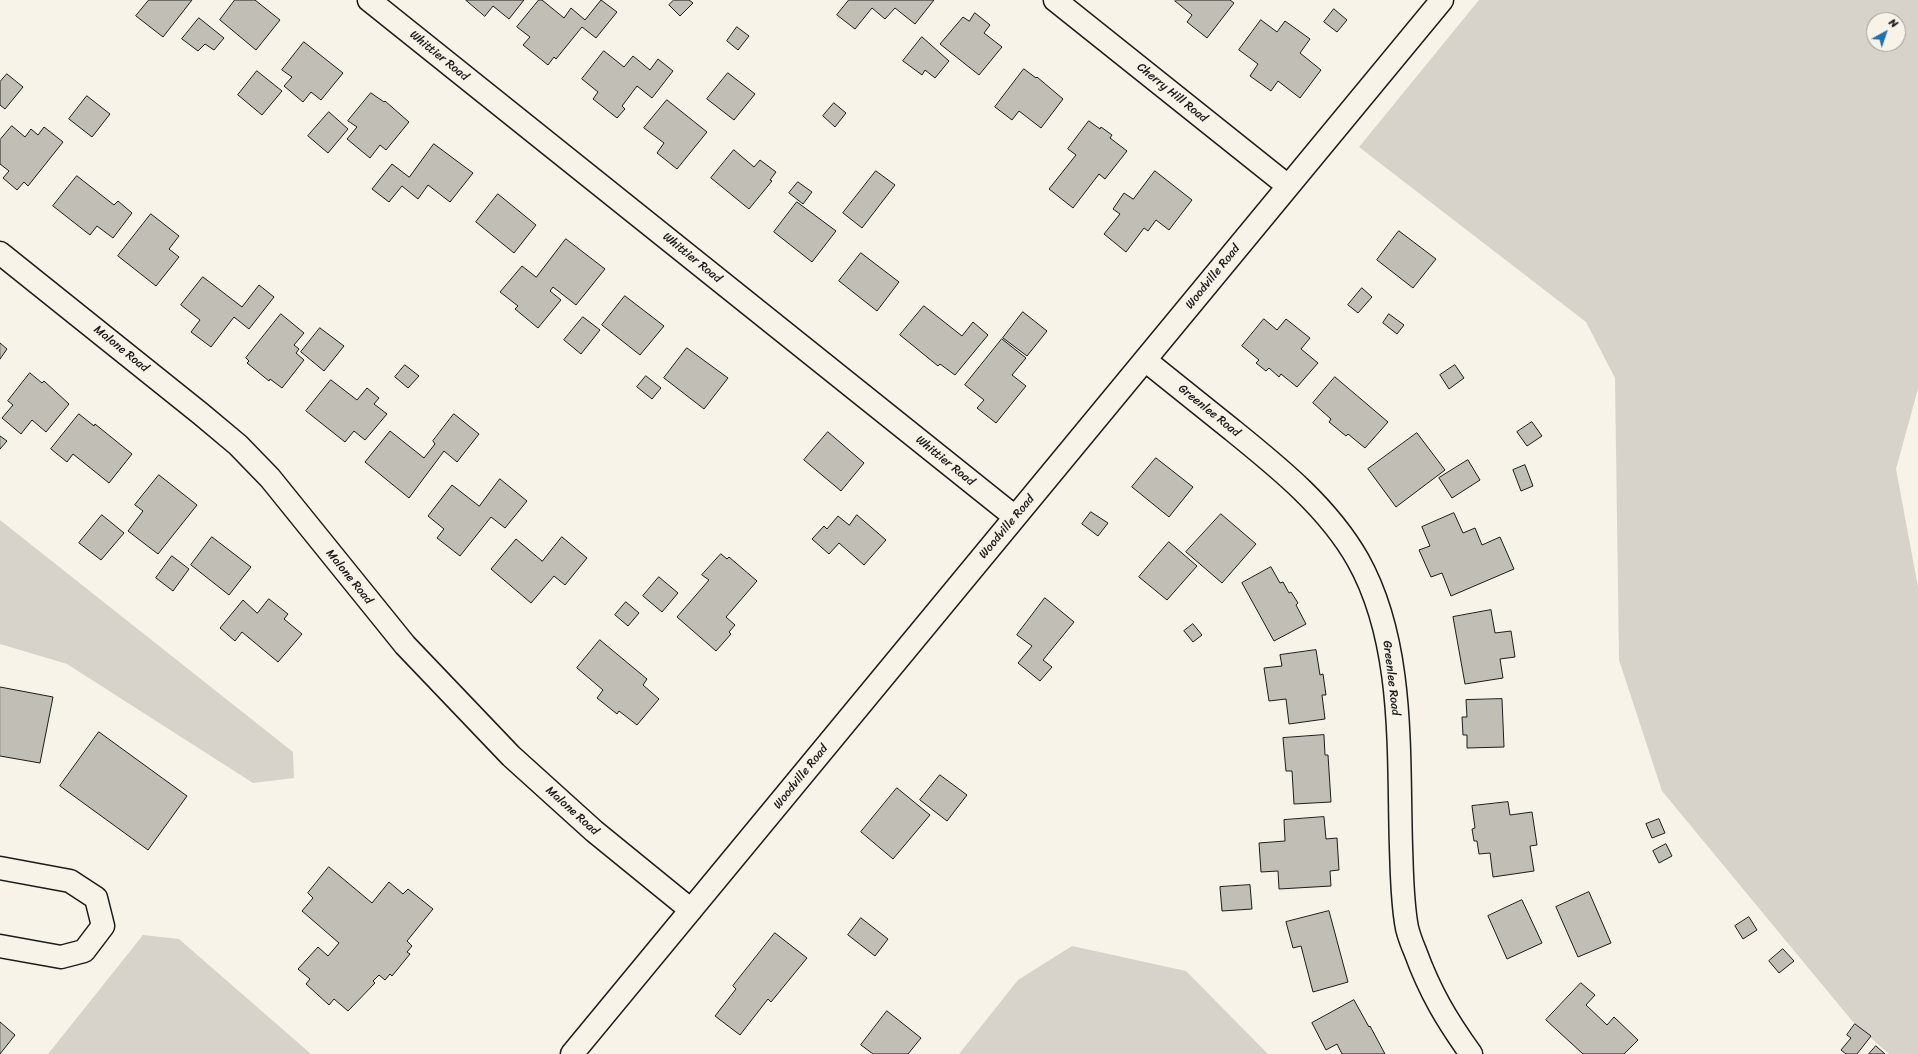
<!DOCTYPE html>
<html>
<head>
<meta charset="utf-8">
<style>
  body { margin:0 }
  #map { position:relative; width:1918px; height:1054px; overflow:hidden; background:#f7f3e8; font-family:Sriracha,sans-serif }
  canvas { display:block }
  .north { position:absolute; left:1866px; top:12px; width:40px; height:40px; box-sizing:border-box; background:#f7f3e8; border:1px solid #9f9d96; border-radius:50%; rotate:40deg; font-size:11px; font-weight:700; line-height:16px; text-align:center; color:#1c1c1c }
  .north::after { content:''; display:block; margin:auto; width:14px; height:18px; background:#1f6fb2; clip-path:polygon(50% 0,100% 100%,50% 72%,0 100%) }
</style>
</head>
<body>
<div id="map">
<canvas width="1918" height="1054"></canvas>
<div class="north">N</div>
</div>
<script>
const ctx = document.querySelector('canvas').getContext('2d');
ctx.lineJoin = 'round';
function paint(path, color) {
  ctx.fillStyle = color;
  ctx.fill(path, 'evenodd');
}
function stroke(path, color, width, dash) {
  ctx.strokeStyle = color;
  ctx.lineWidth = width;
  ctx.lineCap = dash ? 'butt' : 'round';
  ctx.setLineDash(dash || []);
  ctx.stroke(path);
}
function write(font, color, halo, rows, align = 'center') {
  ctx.font = font + ' Sriracha,sans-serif';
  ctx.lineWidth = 3;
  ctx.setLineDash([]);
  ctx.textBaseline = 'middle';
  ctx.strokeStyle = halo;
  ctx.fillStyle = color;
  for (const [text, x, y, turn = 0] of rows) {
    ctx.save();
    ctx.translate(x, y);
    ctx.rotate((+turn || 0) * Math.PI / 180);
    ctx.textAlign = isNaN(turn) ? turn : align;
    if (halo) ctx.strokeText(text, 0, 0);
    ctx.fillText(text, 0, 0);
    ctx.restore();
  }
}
paint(new Path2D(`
  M1479,0H1918V389L1896,469L1918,587V1054H1889L1853,1022L1662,791L1619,660L1615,378L1586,322L1359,147ZM1874,20H1898V44H1874Z
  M0,520L293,752L294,778L253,783L67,664L0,644Z
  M143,935L179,939L311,1054H48Z
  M1072,946L1186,971L1268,1054H959L1018,980Z`), '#d7d3cb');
const building = new Path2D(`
  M149,0H192L163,37L136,16Z
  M235,0H255L280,20L256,50L220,20Z
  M466,0H524L509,19L493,6L485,16Z
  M539,0H542L564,18L571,8L585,20L601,0L617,12L596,38L582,27L556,59L554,57L548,65L523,45L530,37L517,27Z
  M674,0H689L693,3L680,16L669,5Z
  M849,0H934L915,24L895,8L885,19L872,8L855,29L837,15Z
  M1176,0H1230L1234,3L1207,38L1187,22L1192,15L1175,1Z
  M1334,9L1347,20L1337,32L1324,22Z
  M975,13L990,25L984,33L1002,47L979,75L940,44L963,17L969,21Z
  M199,18L224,38L214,50L205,44L198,51L182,39Z
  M1261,20L1277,32L1285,21L1310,39L1300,53L1321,70L1300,98L1278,81L1271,91L1250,76L1258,64L1239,50Z
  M737,27L749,36L738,50L727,41Z
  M922,37L949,61L935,78L925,70L922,75L903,61Z
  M304,42L343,73L321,100L311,92L303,102L284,86L292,77L282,70Z
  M604,51L624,67L633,56L650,70L658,59L673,71L652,98L637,86L622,106L625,109L617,118L593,99L598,92L582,79Z
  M1024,69L1036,78L1037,77L1063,99L1041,128L1019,111L1012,120L995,107Z
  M257,71L282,91L262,115L238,95Z
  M728,73L755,94L734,120L707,99Z
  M7,74L23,87L5,109L0,105V82Z
  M371,93L384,102L385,101L409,122L386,150L380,145L370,158L347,139L357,127L348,121Z
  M87,96L110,114L92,137L69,119Z
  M667,100L707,132L677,169L657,153L664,143L644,128Z
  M834,103L846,113L835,127L823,116Z
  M329,112L348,129L328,153L308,136Z
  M1089,121L1100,129L1101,127L1112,135L1110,138L1127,151L1105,179L1099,174L1073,208L1049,189L1076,155L1068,149Z
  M12,126L25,137L31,129L38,135L44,127L63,142L28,186L24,182L17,190L3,178L9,171L0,164V140Z
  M434,144L473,173L450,202L428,185L418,199L402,186L389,202L372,189L392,164L409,177Z
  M734,150L754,167L760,160L776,172L770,180L772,181L749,209L711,178Z
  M876,171L895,185L862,228L843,213Z
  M1155,171L1192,200L1169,230L1156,220L1148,231L1144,228L1126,252L1104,234L1120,214L1113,209L1124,193L1133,199Z
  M77,176L114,205L118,201L132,213L113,238L97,226L90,235L53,206Z
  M798,182L812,192L803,204L789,193Z
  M498,194L536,225L514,253L476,222Z
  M797,202L836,231L812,262L774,232Z
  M151,214L179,236L169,249L179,257L156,286L118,256Z
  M1399,231L1436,259L1413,288L1377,260Z
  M566,239L605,269L576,305L553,287L550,291L561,300L538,328L515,309L518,306L500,292L522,266L536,277Z
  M861,253L899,282L877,311L839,281Z
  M203,277L242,307L259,285L274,297L249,329L234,317L211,347L191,332L200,320L181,305Z
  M1362,288L1372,297L1358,313L1348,305Z
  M625,296L664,326L640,355L602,325Z
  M924,306L962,336L973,322L988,335L955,375L940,364L938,366L900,335Z
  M1023,312L1047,331L1027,356L1003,338Z
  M281,314L304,333L294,345L299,349L296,353L304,360L282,388L270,379L269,381L247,363L249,361L246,358Z
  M1389,314L1404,325L1397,334L1383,323Z
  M583,317L600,330L581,354L564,340Z
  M1264,319L1277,330L1286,319L1310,338L1301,349L1318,363L1297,387L1281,374L1279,377L1269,368L1266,371L1256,363L1259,360L1242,346Z
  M320,328L344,346L324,371L301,352Z
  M1002,339L1026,358L1012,375L1026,386L996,423L977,408L984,400L965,385Z
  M0,343L7,349L0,359Z
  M687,348L728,378L704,409L664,378Z
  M405,365L419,376L408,388L395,377Z
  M1455,365L1464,378L1449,389L1440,375Z
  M30,373L42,383L44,381L69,404L46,432L32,420L21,434L2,418L13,405L8,401Z
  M646,376L661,388L652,399L637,387Z
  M1335,377L1388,422L1365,448L1348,434L1346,436L1329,422L1331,419L1313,403Z
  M331,380L357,400L367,388L379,398L374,404L387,414L365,440L354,431L345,442L306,411Z
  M79,414L94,426L95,424L132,454L109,483L73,454L67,462L51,449Z
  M454,414L479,434L457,462L444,451L409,498L365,462L390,431L424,458L435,444L433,441Z
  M1532,422L1542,436L1527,446L1517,432Z
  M828,432L864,463L841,491L804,460Z
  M1417,433L1445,470L1396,507L1368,469Z
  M0,436L7,441L0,449Z
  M1156,458L1193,487L1169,517L1132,487Z
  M1468,460L1480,480L1452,498L1439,478Z
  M1525,465L1533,486L1521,491L1513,470Z
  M159,475L197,505L158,554L128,531L143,511L135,505Z
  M500,479L527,501L505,528L491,517L460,556L437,538L444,529L428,516L452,485L479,506Z
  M1091,512L1108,523L1098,536L1082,524Z
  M1454,513L1463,533L1475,528L1482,545L1500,537L1514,569L1451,596L1442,573L1431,577L1419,550L1430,546L1422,527Z
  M1221,514L1256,544L1222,583L1186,552Z
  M102,515L124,533L101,560L79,543Z
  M857,515L886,540L864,565L839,543L829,554L812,539L824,526L827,529L838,516L849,525Z
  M212,537L251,567L229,595L191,565Z
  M562,537L587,558L565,585L554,576L531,603L491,569L516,539L542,561Z
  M1169,542L1197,566L1167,600L1139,577Z
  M721,554L727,559L729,557L757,581L726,617L735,625L729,632L731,634L716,651L677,617L709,580L702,575Z
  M172,556L189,569L173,591L156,578Z
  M1271,567L1280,583L1283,582L1289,593L1291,592L1298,603L1296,605L1306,624L1274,641L1242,583Z
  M659,577L678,593L662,612L643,596Z
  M1045,598L1074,622L1043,660L1052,667L1040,681L1018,663L1032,646L1017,635Z
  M269,599L288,614L284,619L302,634L278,662L242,632L235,641L220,628L243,600L257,613Z
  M626,602L639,613L628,626L615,615Z
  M1491,610L1495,633L1511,631L1515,657L1500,659L1503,678L1465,684L1453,617Z
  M1193,624L1202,635L1193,642L1184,631Z
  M600,640L647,679L643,685L659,699L637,725L619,711L617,714L597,698L603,690L577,668Z
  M1316,650L1320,675L1323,674L1326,695H1322L1325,719L1289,724L1286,699L1269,701L1264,668L1282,666L1280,655Z
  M0,687L53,697L40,763L0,756Z
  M1502,699L1504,747L1467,748V735H1463L1462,717H1467L1466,700Z
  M99,732L187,796L148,850L60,786Z
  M1324,735L1325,755H1328L1331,802L1294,804L1292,771H1286L1283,738Z
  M940,775L967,795L947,821L920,800Z
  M897,788L930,815L893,859L861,832Z
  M1508,802L1510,815L1532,812L1537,845L1530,846L1534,871L1493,877L1490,853L1479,854L1477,841H1474L1472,829L1475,828L1472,806Z
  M1324,817L1326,839L1337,838L1339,870L1330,871L1331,886L1279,889L1278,871L1261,872L1259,843L1285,841L1284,820Z
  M1659,819L1665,833L1652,838L1646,824Z
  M1666,844L1672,856L1659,863L1653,851Z
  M329,867L372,903L389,882L403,894L408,889L433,909L407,941L412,946L407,952L410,954L392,976L390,974L385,980L379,975L373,981L375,983L348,1011L334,999L329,1005L306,984L310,979L298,969L318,947L328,956L339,943L302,911L313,898L308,893Z
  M1250,885L1252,909L1222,911L1220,887Z
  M1589,892L1611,943L1578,957L1556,907Z
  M1522,900L1542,943L1507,959L1488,916Z
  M1329,911L1348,982L1313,992L1301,946L1293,948L1286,922Z
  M1749,917L1757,930L1743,939L1735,926Z
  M861,918L888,939L875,956L848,935Z
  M775,933L807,958L771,1002L768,999L740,1035L715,1016L736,989L733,986Z
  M1783,949L1794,961L1779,973L1769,961Z
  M1581,983L1595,995L1586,1005L1607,1025L1614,1017L1638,1040L1624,1054H1583L1546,1020Z
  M1354,1000L1369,1027L1370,1026L1385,1054H1342L1337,1044L1326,1050L1312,1023Z
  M887,1011L921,1038L908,1054H873L861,1045Z
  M0,1022L15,1035L0,1054Z
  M1855,1024L1871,1036L1857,1054H1846L1841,1050L1851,1038L1847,1035Z
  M1876,1046L1885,1054H1869Z`);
paint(building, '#c0beb5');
stroke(building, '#1c1c1c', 1);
const minor = new Path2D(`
  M369,0L1015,517
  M1055,0L1288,186
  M0,253L201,414L238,445L270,478L405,645L511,756L594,831L691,910
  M1145,360C1174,383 1202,406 1231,429C1278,467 1328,507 1358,560C1405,644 1398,753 1401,847C1402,874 1402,902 1407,928C1409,936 1412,944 1415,951C1430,992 1446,1019 1471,1054
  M0,868L70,881L96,898L103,926L84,951L61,957L0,946
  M572,1054L1442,0`);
stroke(minor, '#1c1c1c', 25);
stroke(minor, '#f7f3e8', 22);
write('12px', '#1c1c1c', '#f7f3e8', [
  ["Whittier Road",439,56,39],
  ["Cherry Hill Road",1172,93,39],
  ["Whittier Road",692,258,39],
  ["Woodville Road",1213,277,-51],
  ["Malone Road",121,349,39],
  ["Greenlee Road",1209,411,39],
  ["Whittier Road",945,461,39],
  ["Woodville Road",1007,527,-50],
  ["Malone Road",349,577,51],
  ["Greenlee Road",1391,678,83],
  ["Woodville Road",801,777,-51],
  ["Malone Road",572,811,42]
]);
</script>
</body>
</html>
